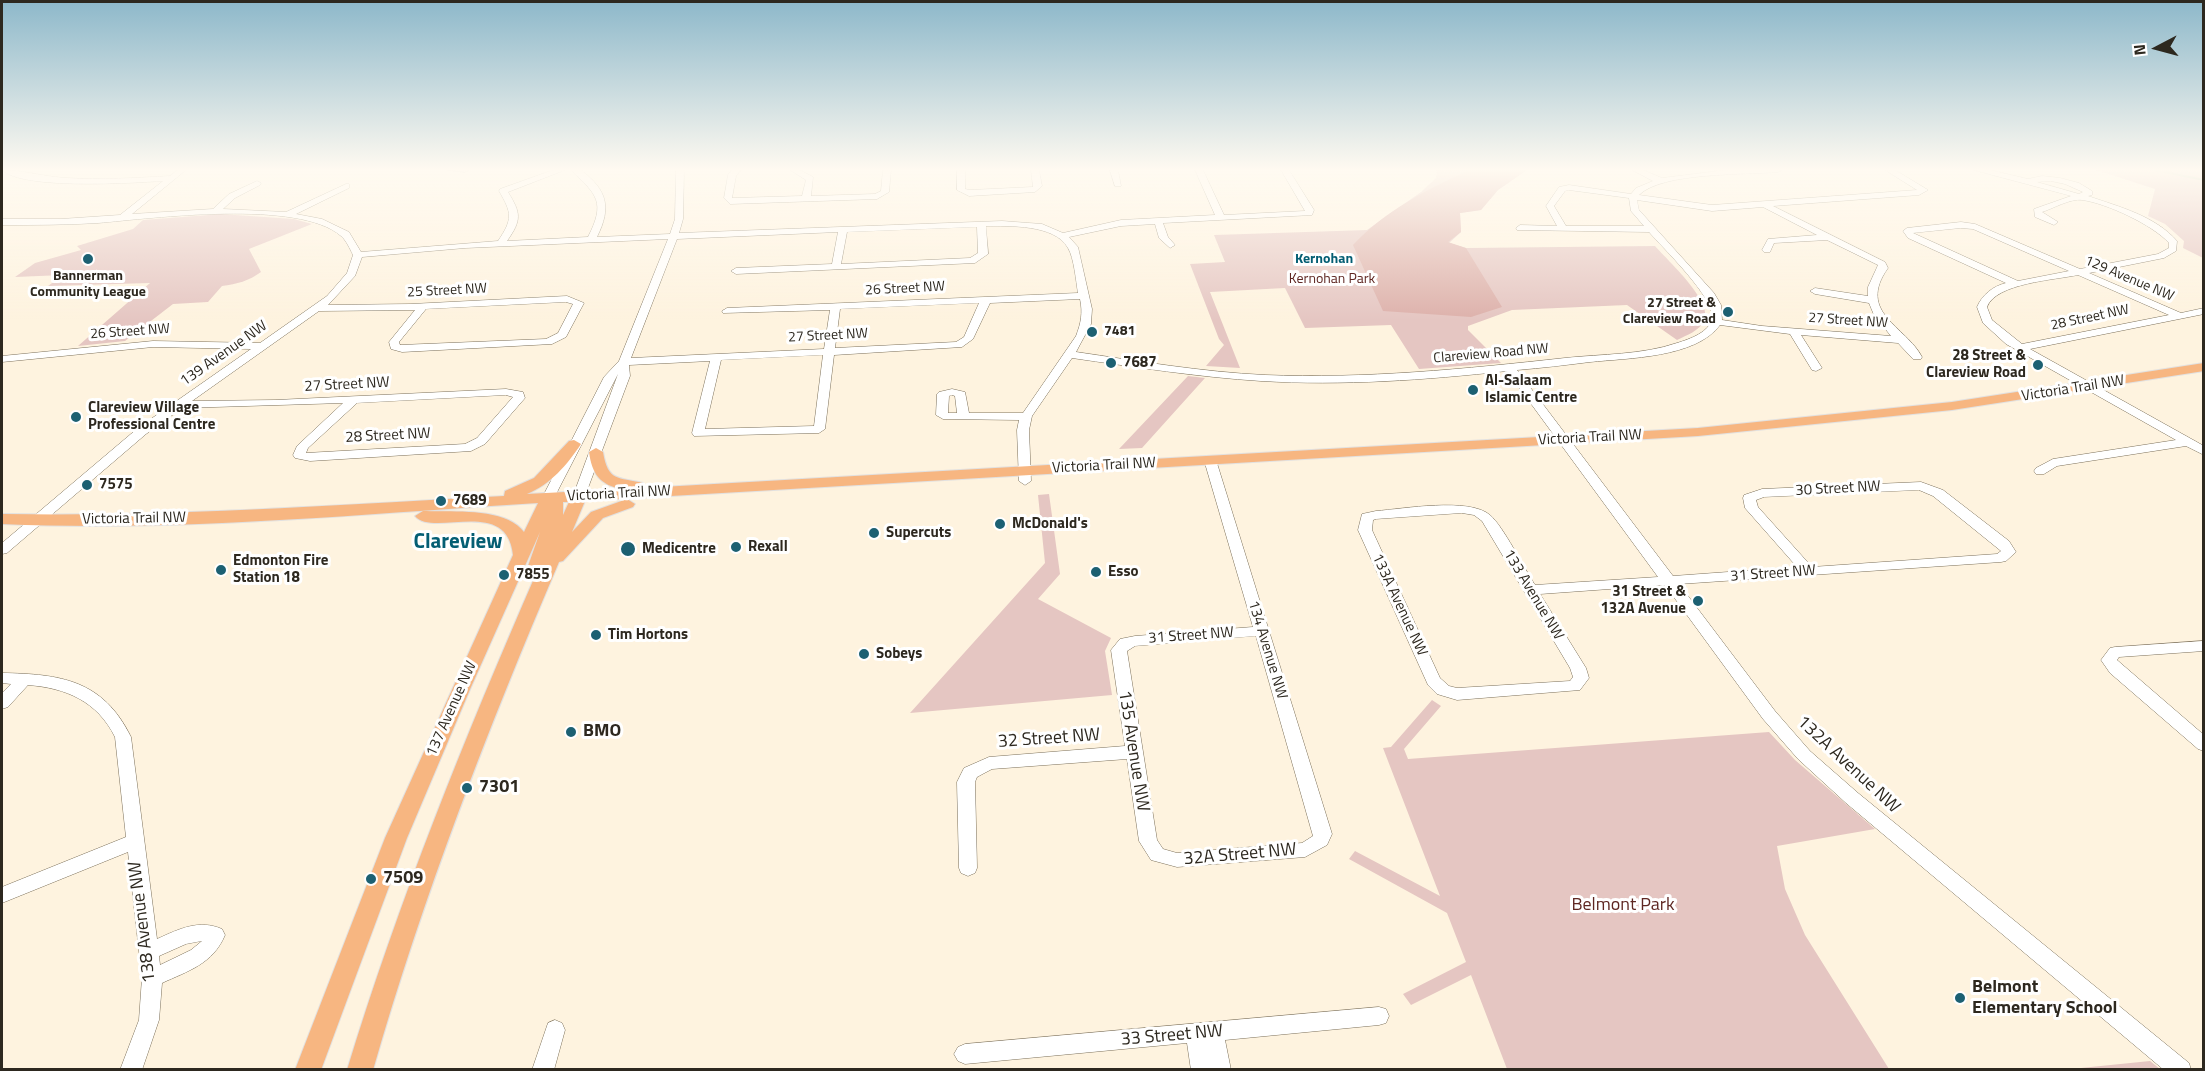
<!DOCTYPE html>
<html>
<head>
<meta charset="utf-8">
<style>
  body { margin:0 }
  #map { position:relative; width:2205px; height:1071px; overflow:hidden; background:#fef3df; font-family:"Titillium Web",sans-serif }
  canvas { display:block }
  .frame { position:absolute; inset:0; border:3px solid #2d281f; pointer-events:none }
  .north { position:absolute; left:2127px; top:18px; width:60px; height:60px; -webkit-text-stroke:4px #fff; paint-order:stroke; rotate:264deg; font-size:16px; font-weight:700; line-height:24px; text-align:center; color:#2d281f }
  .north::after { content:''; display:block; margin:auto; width:21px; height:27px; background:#2d281f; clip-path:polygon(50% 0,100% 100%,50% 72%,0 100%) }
</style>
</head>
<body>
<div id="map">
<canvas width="2205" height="1071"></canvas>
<div class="frame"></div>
<div class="north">N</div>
</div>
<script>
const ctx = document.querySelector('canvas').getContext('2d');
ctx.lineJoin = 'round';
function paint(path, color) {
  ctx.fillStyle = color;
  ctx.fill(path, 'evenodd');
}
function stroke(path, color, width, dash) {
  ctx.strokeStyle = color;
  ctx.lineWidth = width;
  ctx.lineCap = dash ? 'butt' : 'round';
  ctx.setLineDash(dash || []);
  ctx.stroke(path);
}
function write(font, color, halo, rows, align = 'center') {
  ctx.font = font + ' "Titillium Web",sans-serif';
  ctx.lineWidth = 6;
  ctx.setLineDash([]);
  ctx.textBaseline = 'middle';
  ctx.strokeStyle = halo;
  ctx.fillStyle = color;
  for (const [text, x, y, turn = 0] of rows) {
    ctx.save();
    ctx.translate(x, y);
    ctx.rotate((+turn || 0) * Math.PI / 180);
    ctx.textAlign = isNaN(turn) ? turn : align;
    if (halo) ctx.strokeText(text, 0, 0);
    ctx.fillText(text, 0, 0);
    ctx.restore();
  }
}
paint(new Path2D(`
  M1437,170H1527L1498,190L1481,210L1460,213L1461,232L1449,243L1466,248L1655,246C1668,261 1714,302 1704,321C1699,331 1687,335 1677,340L1627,305L1512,310L1468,326V330L1501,363L1419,369L1391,325L1305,328L1285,288L1210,292L1240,368L1206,366L1224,345L1219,339L1190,264L1225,262L1214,235L1367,230L1421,192L1436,178Z
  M2096,170H2203V258L2183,248L2184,241L2165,224L2148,216L2155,189Z
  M221,214L294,219L312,224L249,249L261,272C249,281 237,284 222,286L208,302L173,304L125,341L78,346L150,283L48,286L63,275L15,277L35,263L81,250L77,246L133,229L143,220Z
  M1188,376L1205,378L1142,448L1119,449Z
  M1049,494L1060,574L1038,599L1111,638L1105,651L1112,695L910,713L1045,563L1038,495Z
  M1432,700L1441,706L1404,749L1408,759L1769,732L1795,760L1875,829L1777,846L1785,889L1805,935L1889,1069H1507L1471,975L1411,1005L1403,994L1466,962L1447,913L1349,859L1355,851L1440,896L1383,748L1391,747Z
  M2150,1061L2160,1069H2071Z`), '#e5c6c2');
paint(new Path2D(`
  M1470,170H1527L1498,190L1481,210L1460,213L1461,232L1448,242L1466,248L1502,307L1471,317L1383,311L1353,245C1385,211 1427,189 1470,170Z`), '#ddb1ab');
stroke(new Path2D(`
  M2155,170L2204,180`), '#a6be9d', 2);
const minor = new Path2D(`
  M2,170C23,170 45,177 67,178C101,180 136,178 170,176L177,170H186L132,214L213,209L229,194L257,181L261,183L260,185L235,198L223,209L286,212L346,184H349V188L296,214L322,219L349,232L361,252L498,241C513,219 512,213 499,191L500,189L553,170H565L508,192C521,213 522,220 507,241L588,237C606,202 597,195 571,170H581C607,190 612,207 597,237L670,234L675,219L676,170H684L683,219L679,233L1002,221L1042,224L1063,233L1121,220L1215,215L1195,170H1203L1224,215L1305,211L1281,170H1289L1314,210L1312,215L1163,223L1168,237L1175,245L1170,248L1159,238L1155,224L1121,226L1069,237L1078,247L1092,309L1091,324L1076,352C1138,361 1202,372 1265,375C1365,379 1465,369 1565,358C1602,354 1642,355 1677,343C1690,339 1710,332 1712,318C1716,299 1662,247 1649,232L1517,230L1516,228L1520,225L1557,226L1546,206L1559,187L1569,185L1631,194L1636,188L1653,181L1632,170H1643L1662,178L1726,170H1782L1778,172C1745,175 1662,172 1639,195L1712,205L1917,190L1885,170H1895L1928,190L1919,195L1773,206L1885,262L1888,268C1856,313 1906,326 1922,357L1921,359H1913L1898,343L1801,335L1822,368L1816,371L1812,370L1790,334L1720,325C1696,358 1628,358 1590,362C1566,365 1542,368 1517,370L1673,576L1797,567L1745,508L1743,498L1744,495L1762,489L1921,482L1943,490L2009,541L2016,552L2006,561L2001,562L1679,584L1775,711L1810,751L1858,793L2189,1063L2191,1070H2164L1846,803L1798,759L1763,719L1665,585L1540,594L1586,668L1589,678L1580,690L1457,700L1437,694L1428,685L1358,530L1362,514L1376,511C1403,509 1469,497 1490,515C1503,526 1524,568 1535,585L1658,577L1507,371C1425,380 1343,386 1261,381C1198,377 1135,367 1072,358L1032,416L1029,430L1031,481L1025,485L1019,481L1017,430L1019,420L943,419L936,415L937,394L939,392L952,389L965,392L969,413H1023L1076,336C1081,323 1083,313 1080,299L990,303L973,339L962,347L834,355L825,429L819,433L694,436L692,433L710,361L629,365L630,376L585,496L579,500L573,496L618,374L554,498L548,502L542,498L604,377L619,361L668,239L465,248L362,257L355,276L328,305L411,304L567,296L584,303L566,337L552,344L402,352L391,349L389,342L415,310L319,311L192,401L276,400L506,389L523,392L525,398L485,444L471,451L310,461L295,458L293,455L297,446L343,403L182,408L146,434L7,553L2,554V543L138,428L251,349L153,347L2,362V356L153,341L260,343L327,296L347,273L353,255C350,249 346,240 341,236C299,199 153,218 98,223C66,225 34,225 2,225V219H61L120,215L163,181C131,183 23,190 2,170ZM1569,190L1629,198L1631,211L1644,226H1566L1554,206L1565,191ZM1637,200L1712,211L1763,207L1817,235L1768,239L1762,250L1764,252H1770L1774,243L1827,240L1878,265L1868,287V296L1815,288L1810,291L1815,294L1869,303L1874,315L1891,336L1762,326L1722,320L1721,305L1714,293L1639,210ZM986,226C1008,226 1055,224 1068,248C1074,258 1076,281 1078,293L727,308L722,311L723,313L830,310L824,349L631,358L677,239L838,232L832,264L736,268L731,271L736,274L975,263L988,254ZM977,227L978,253L970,258L841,264L847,232ZM566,302L573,304L558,333L546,339L400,345L399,342L426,309ZM979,303L964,337L956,342L835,348L840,309ZM823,355L814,426L705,429L721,360ZM506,395L513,397L477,438L465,444L306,453L308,448L357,403ZM952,395L955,396L957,413H948L949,396ZM1919,490L1933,496L2001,551L1997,554L1812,567L1758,507L1756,500L1764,497ZM1462,513L1474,515L1482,521L1570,668L1573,677L1570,681L1457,688L1449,686L1440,678L1372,530L1373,520L1376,519Z
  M448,170H469L465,172Z
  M732,170H741L736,176L732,198L802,196L806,180L790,170H800L813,177L811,196L875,194L881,191L883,170H891L889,192L877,199L730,204L724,198L728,175Z
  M957,170H965V189L970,190L1033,187L1031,170H1039L1042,186L1035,192L969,196L957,190Z
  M1110,170H1118L1121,186H1115Z
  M1974,170H1990L2028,179L2042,176L2060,178L2079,183L2092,191V195L2088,196C2120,207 2155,216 2177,241L2176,251L2164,258L2089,273L2181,313L2204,308V314L2030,349L2204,446V455L2186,446L2057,466L2044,474H2036L2034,471L2036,468L2053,459L2176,440L2006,344L1983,323L1977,307C1982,295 1993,286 2006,283L1908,238L1903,231L1907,228L1961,222L1975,224L2080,269L2158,254L2169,248V243C2153,225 2106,203 2082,200C2071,198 2052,209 2042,212L2058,222L2054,225L2035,217L2034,209L2071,196ZM2051,181L2065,184L2083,192L2079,194L2037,182ZM1961,228L1973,229L2069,271L2018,281L1913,233ZM2078,275L2169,315L2022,344L1992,320L1987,307C1996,283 2055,280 2078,275Z
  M1210,456L1216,460L1332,834L1327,845L1305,857L1177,867L1151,860L1139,841L1127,759L992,769L977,777L975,782L977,868L975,873L968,876L961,873L959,868L957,782L964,768L989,757L1125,746L1111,650L1120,639L1135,636L1253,627L1204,460ZM1256,636L1313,836L1302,843L1177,853L1163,849L1157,840L1127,651L1135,646Z
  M2204,641V651L2119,657L2117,660L2204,735V751L2198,749L2110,673L2101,660L2110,648L2115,647Z
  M2,673C61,674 103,680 131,737L157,939C179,929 199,919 222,929L225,935C213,964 188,971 162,983L159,1020L142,1070H120L139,1020L142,978L128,852L2,903V887L126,837L115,737C97,701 66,688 28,685L8,707L2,709V693L11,684L2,683ZM202,941L191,950L160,965L159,956L186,944Z
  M1379,1007L1386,1009L1389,1016L1386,1023L1379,1025L1225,1040L1231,1070H1191L1187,1043L965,1064L958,1061L954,1054L958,1047L965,1044Z
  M555,1020L562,1023L565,1030L554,1070H532L548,1023Z`);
const major = new Path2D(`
  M2204,363V371L1952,410L1698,436L585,501L572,532L591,512L627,499L635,504L633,507L603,518L563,561L559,562C488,728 423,896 373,1070H347C399,900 465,737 536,574L527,569L540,532L471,687L407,838L321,1070H295L385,838L513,555C507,496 433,538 415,516L423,511C451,512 506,507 524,532L538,503C360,514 180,532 2,524V514C170,517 337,505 504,496L505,491L534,478L569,441L574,440L581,444C567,465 551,484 527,494L622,489C600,485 592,474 589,452L596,448L603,452C608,482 618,477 643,483L644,488L1698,428L1952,402ZM563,502H569L563,515Z`);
stroke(minor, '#7c705a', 1);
stroke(major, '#e2e1e0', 2);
paint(minor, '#fff');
paint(major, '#f7b681');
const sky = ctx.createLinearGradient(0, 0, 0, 320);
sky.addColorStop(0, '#8db8ca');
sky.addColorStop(0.53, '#fffaf1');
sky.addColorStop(1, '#fffaf100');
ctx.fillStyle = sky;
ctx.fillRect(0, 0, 2205, 320);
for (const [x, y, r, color] of [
  [88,259,6,"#1c6072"],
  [1728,312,6,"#1c6072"],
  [1092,332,6,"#1c6072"],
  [1111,363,6,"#1c6072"],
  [2038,365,6,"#1c6072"],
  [1473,390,6,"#1c6072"],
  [76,417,6,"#1c6072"],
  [87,485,6,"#1c6072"],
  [441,501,6,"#1c6072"],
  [1000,524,6,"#1c6072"],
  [874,533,6,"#1c6072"],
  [736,547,6,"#1c6072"],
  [628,549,8,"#1c6072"],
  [221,570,6,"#1c6072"],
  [1096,572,6,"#1c6072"],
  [504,575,6,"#1c6072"],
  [1698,601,6,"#1c6072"],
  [596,635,6,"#1c6072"],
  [864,654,6,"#1c6072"],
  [571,732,6,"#1c6072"],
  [467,788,6,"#1c6072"],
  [371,879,6,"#1c6072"],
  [1960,998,6,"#1c6072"]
]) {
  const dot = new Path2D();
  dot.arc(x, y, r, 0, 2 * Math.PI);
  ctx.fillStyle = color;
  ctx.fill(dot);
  stroke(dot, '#fff', 2);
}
write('bold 14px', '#045e73', '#fff', [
  ["Kernohan",1324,260]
]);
write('bold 14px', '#2d281f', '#fff', [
  ["Bannerman",88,277],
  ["Community League",88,293],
  ["27 Street &",1716,304,"right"],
  ["Clareview Road",1716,320,"right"],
  ["7481",1104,332,"left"]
]);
write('14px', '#2d281f', '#fff', [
  ["129 Avenue NW",2129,279,23],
  ["26 Street NW",905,289,-3],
  ["25 Street NW",447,291,-3],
  ["28 Street NW",2090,318,-12],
  ["27 Street NW",1848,321,4],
  ["26 Street NW",130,332,-4],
  ["27 Street NW",828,336,-3],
  ["Clareview Road NW",1491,354,-5]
]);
write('14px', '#5e2621', '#fff', [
  ["Kernohan Park",1332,280]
]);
write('15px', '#2d281f', '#fff', [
  ["139 Avenue NW",224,354,-35],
  ["27 Street NW",347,385,-3],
  ["Victoria Trail NW",2073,389,-9],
  ["28 Street NW",388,436,-3],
  ["Victoria Trail NW",1590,438,-3],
  ["Victoria Trail NW",1104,466,-3],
  ["30 Street NW",1838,489,-3],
  ["Victoria Trail NW",619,494,-3],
  ["Victoria Trail NW",134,519,-1],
  ["31 Street NW",1773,574,-4],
  ["133 Avenue NW",1533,595,59],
  ["133A Avenue NW",1399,605,65],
  ["31 Street NW",1191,636,-4],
  ["134 Avenue NW",1267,650,73],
  ["137 Avenue NW",452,709,-66]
]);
write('bold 15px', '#2d281f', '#fff', [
  ["28 Street &",2026,356,"right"],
  ["Clareview Road",2026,373,"right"],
  ["7687",1123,363],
  ["Al-Salaam",1485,381],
  ["Islamic Centre",1485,398],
  ["Clareview Village",88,408],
  ["Professional Centre",88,425],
  ["7575",99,485],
  ["7689",453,501],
  ["McDonald's",1012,524],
  ["Supercuts",886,533],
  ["Rexall",748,547],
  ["Medicentre",642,549],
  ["Edmonton Fire",233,561],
  ["Station 18",233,578],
  ["Esso",1108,572],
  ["7855",516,575],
  ["31 Street &",1686,592,"right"],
  ["132A Avenue",1686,609,"right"],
  ["Tim Hortons",608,635],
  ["Sobeys",876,654]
], 'left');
write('bold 18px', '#2d281f', '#fff', [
  ["BMO",583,732],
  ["7301",479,788],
  ["7509",383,879],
  ["Belmont",1972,988],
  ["Elementary School",1972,1009]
], 'left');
write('18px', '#2d281f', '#fff', [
  ["32 Street NW",1049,739,-4],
  ["135 Avenue NW",1133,751,81],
  ["132A Avenue NW",1848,765,43],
  ["32A Street NW",1240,855,-5],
  ["138 Avenue NW",143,922,-97],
  ["33 Street NW",1172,1036,-5]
]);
write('18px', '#5e2621', '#fff', [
  ["Belmont Park",1623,906]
]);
write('bold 21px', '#045e73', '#fff', [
  ["Clareview",458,543]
]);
</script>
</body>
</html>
